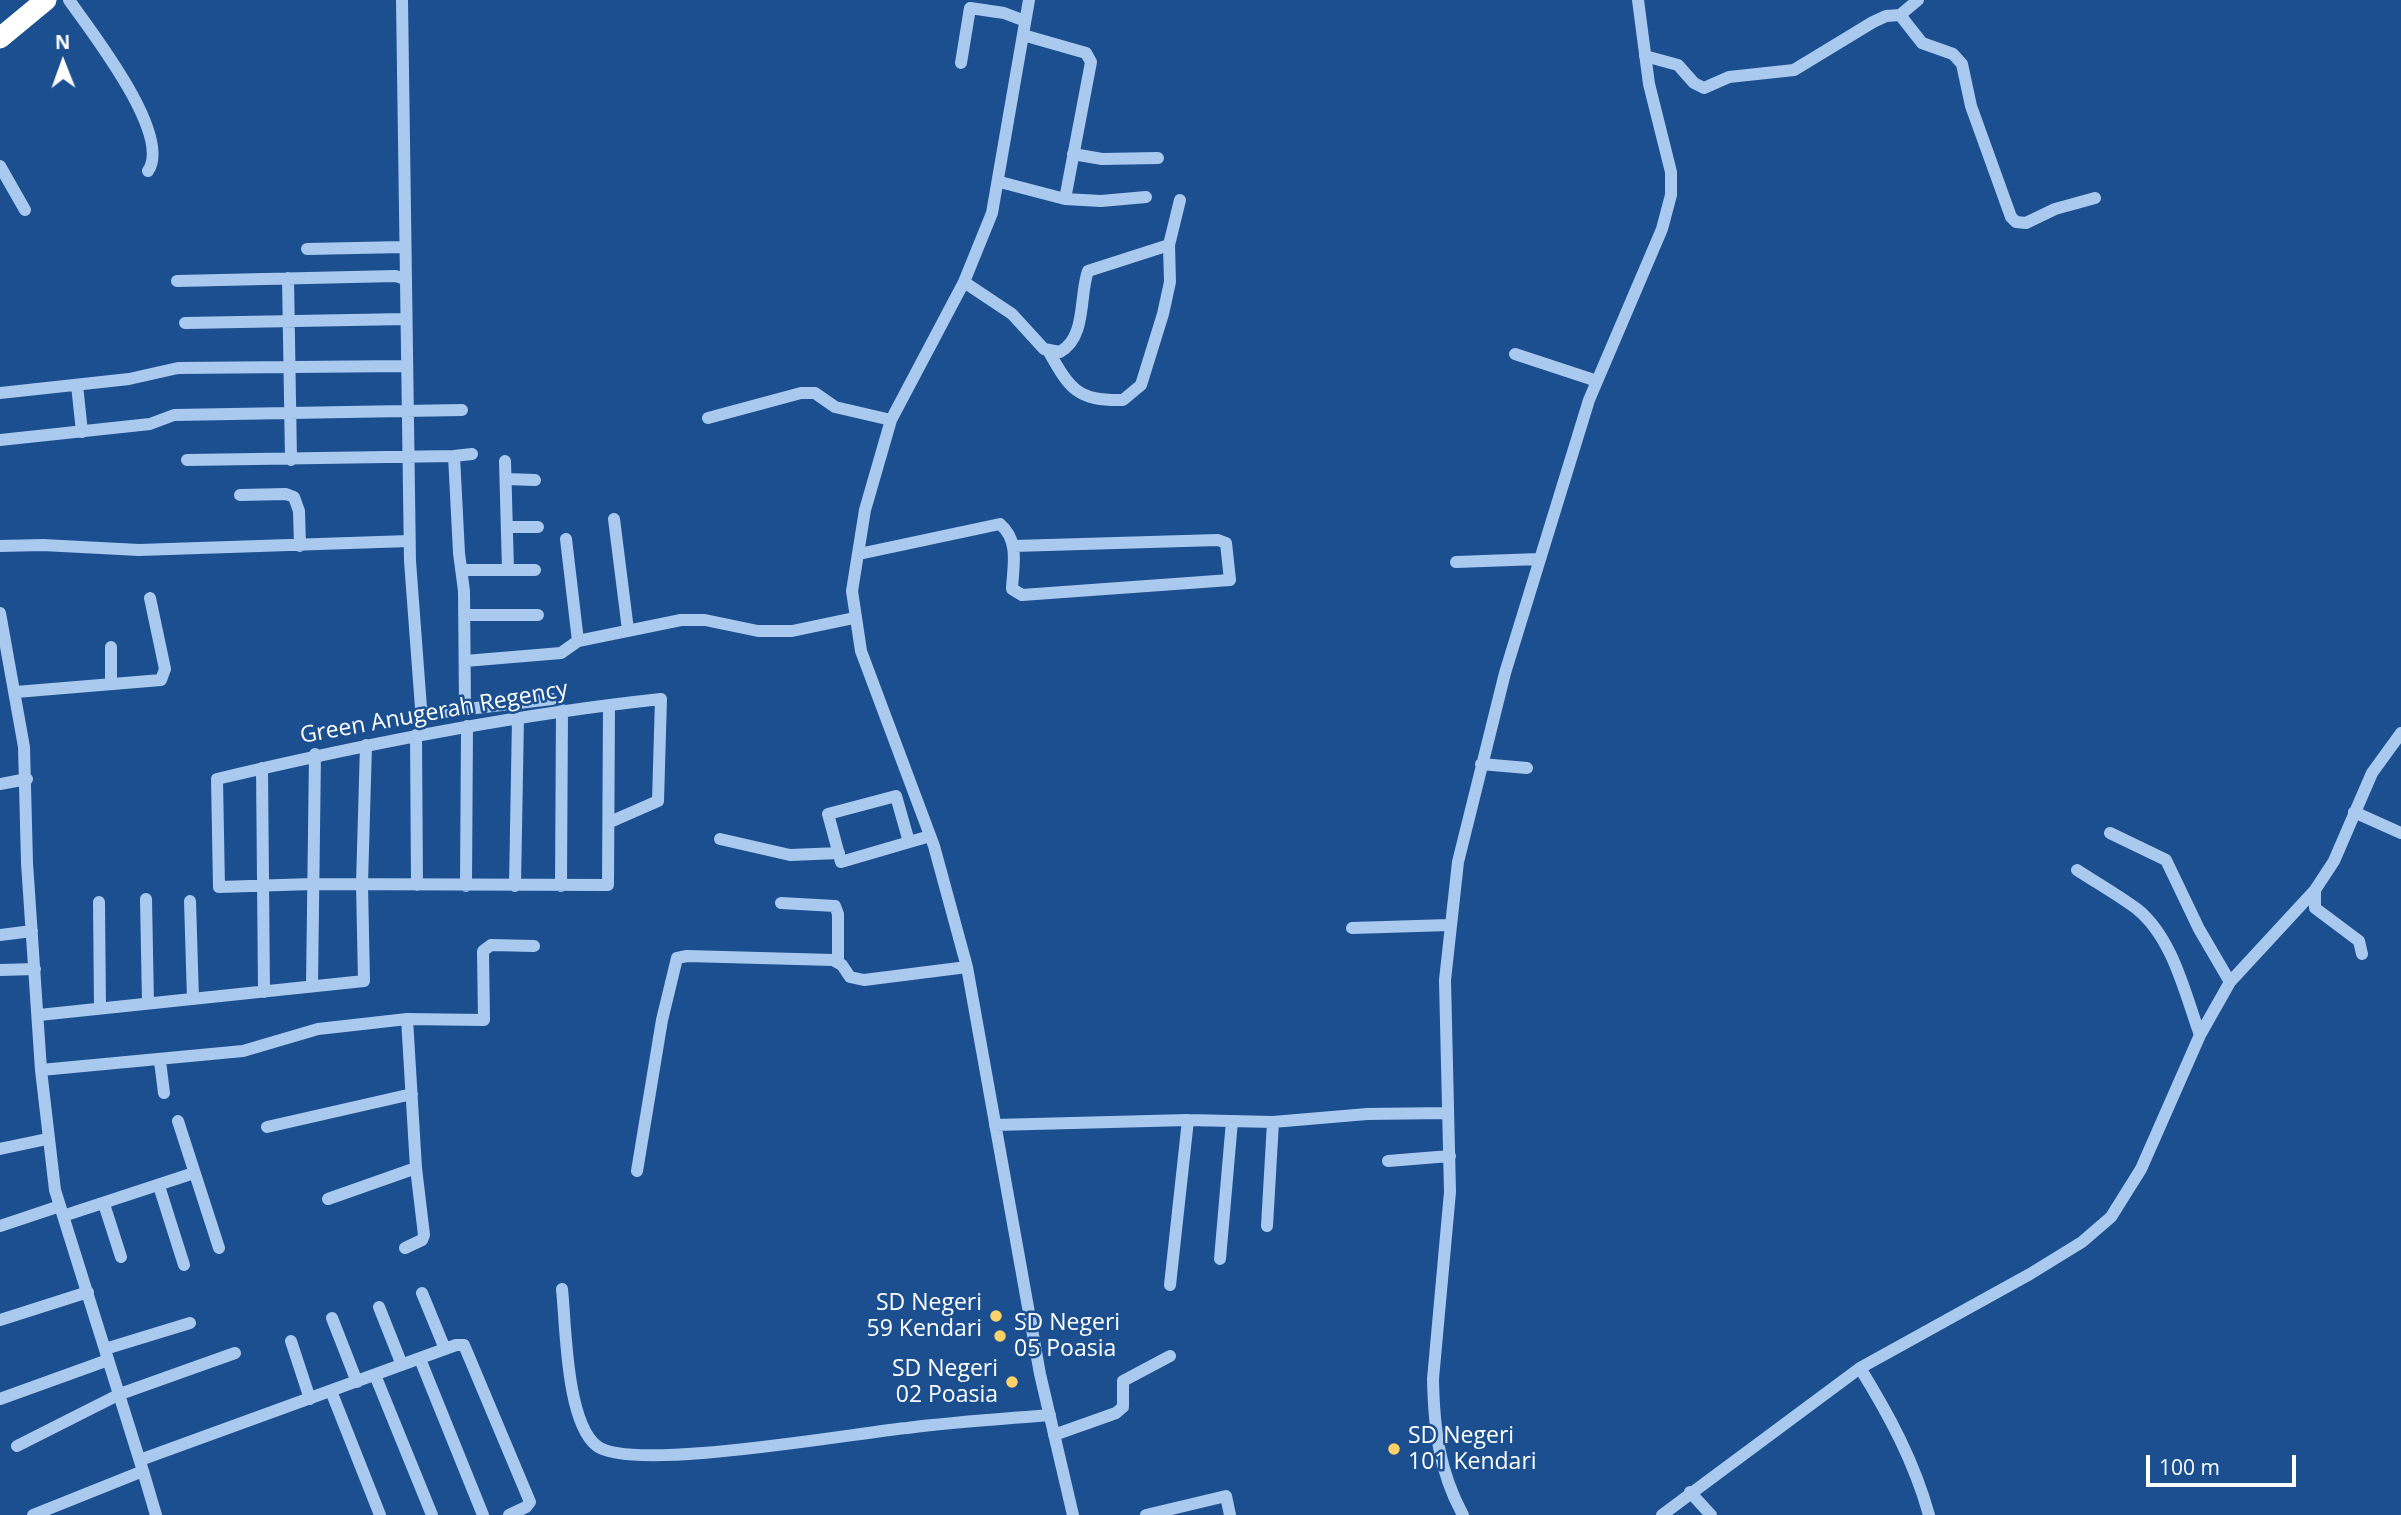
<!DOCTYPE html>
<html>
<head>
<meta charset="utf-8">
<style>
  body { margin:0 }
  #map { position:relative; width:2401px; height:1515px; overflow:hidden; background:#1b4f8f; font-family:"Open Sans",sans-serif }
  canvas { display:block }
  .north { position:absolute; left:28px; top:28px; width:70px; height:70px; -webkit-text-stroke:5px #1b4f8f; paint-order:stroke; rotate:359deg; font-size:19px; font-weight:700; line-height:28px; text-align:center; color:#fff }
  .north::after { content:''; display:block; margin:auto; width:24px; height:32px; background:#fff; clip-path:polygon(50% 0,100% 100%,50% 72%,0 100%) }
  .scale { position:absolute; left:2146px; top:1455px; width:150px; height:32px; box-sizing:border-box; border:4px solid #fff; border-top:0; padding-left:9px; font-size:21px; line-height:24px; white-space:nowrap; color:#fff; -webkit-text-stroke:5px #1b4f8f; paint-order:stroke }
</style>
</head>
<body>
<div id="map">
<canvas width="2401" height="1515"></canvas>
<div class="north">N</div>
<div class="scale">100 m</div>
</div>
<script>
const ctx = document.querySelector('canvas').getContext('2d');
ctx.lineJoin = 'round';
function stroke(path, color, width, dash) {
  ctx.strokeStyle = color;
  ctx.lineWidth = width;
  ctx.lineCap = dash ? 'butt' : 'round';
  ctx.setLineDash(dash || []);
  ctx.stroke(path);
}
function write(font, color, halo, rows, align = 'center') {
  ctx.font = font + ' "Open Sans",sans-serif';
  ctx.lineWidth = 5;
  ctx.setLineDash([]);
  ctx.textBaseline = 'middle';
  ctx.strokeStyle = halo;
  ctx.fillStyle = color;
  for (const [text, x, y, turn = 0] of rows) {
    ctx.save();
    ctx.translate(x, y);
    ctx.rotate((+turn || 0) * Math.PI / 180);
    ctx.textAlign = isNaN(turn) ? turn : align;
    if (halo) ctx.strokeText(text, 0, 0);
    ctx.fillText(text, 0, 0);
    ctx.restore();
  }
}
stroke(new Path2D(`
  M69,0C90,30 173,135 148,171
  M402,0L410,561L421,708L426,714L552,699
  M1029,0L992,213L964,282L891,420L865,510L852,591L861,651L934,846L967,967L1040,1374L1073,1515
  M1900,15L1918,0
  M1645,56L1678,65L1694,83L1704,88L1729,77L1794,70L1873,22L1886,16L1900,15L1922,43L1953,54L1962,64L1971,106L2011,217L2016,222L2026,223L2055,209L2095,198
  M961,63L970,8L1004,13L1025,21
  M1073,154L1102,159L1158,158
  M0,166L25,210
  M1000,182L1065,199L1091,62L1086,53L1023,35
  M1065,199L1101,201L1146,197
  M307,249L404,247
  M288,278L291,460
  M177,281L396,276L404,279
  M964,282L1012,314L1044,349L1060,352C1087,337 1079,295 1088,271L1169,245L1180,200
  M185,323L406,319
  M1049,352C1070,389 1077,401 1123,400L1141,385L1163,314L1170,282L1169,245
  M1515,354L1597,381
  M77,385L82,432
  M0,393L129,379L178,368L407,366
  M708,418L801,393H815L835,407L891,420
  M0,440L150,424L174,415L462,410
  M454,456L472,454
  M187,460L454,456L459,553L464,591L465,708
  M505,461L508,570
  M506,479L535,480
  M240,495L286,494L294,497L299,511L300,546
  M614,519L628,630
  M507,527H538
  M566,539L578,641L681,620H705L758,631H792L854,618
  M0,546L43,545L139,550L409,541
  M859,554L1000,524C1020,541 1013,566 1012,589L1022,595L1230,580L1226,543L1218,540L1014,546
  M1456,562L1539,559
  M462,570H535
  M0,613L24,747L27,863L41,1070L55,1190L143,1471L33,1515
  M464,615H538
  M465,661L561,653L578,641
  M111,683V647
  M16,692L161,680L165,669L150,598
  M609,705L608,885L312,884L219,887L217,779C364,744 511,715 661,699L658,801L610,822
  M416,735L417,885
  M1481,764L1527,768
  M262,768L264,992
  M0,784L27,779
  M2354,812L2401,833
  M2110,833L2166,860L2199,929L2230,982
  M720,839L790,855L839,853
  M909,842L896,796L828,814L841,862L930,836
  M2077,870C2097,883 2118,895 2137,909C2173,938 2185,994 2200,1035
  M466,886L467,726
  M515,886L518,718
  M561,886L562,710
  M2315,891V908L2359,941L2362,954
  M146,899L148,1003
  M190,901L193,999
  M99,902L100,1008
  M781,903L835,906L838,914V962
  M1352,928L1449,925
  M0,935L32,931
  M0,970L35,969
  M312,986L315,754
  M39,1015L364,981L362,884L366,745
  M160,1061L164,1093
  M41,1070L243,1051L318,1029L407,1019L484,1020L483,951L491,945L534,946
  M178,1121L219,1248
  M995,1125L1188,1120L1273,1122L1367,1114L1448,1113
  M267,1127L412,1094
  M0,1149L47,1139
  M1388,1161L1450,1156
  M637,1171L662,1020L677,958L687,956L833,960L842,965L850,977L864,980L967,967
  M159,1186L184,1265
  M328,1199L416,1168L407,1019
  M104,1204L121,1257
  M63,1216L194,1173
  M0,1226L60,1206
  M1267,1226L1273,1122
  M405,1248L422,1240L424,1235L416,1168
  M1220,1259L1232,1121
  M1170,1285L1188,1120
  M562,1289C566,1327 566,1422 597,1446C632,1473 854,1433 907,1428C954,1422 1002,1419 1050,1415
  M422,1293L445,1349
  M379,1307L402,1365
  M332,1318L357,1382
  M0,1320L88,1292
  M291,1341L310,1399
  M105,1349L190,1323
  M420,1359L483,1515
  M1860,1368C1889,1415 1914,1461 1929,1515
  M375,1375L432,1515
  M331,1391L380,1515
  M0,1399L108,1360
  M1054,1435L1116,1413L1123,1407V1381L1170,1356
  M17,1446L120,1394L235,1353
  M140,1460L456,1345H464L530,1502L526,1507L509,1515
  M143,1471L156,1515
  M1690,1492L1711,1515
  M1146,1515L1226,1496L1230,1515
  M1463,1515C1439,1471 1434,1429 1433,1379L1450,1192L1445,980L1458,862L1505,673L1589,400L1662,229L1671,195V172L1649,84L1638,0
  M1662,1515L1860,1368L2030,1274L2082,1242L2111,1217L2141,1169L2200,1035L2230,982L2315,890L2334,861L2372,773L2401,733`), '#a9c9ee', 12);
stroke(new Path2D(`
  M0,38L46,0`), '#fff', 21);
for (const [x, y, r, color] of [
  [996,1316,7,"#ffd166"],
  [1000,1336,7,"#ffd166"],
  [1012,1382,7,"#ffd166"],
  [1394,1449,7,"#ffd166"]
]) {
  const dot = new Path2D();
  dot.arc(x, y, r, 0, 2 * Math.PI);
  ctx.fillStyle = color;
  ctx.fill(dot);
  stroke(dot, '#1b4f8f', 2.5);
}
write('23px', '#fff', '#1b4f8f', [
  ["Green Anugerah Regency",434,713,-10]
]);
write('23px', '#fff', '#1b4f8f', [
  ["SD Negeri",982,1303],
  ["59 Kendari",982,1329],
  ["SD Negeri",1014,1323,"left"],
  ["05 Poasia",1014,1349,"left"],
  ["SD Negeri",998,1369],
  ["02 Poasia",998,1395],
  ["SD Negeri",1408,1436,"left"],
  ["101 Kendari",1408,1462,"left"]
], 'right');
</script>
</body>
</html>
